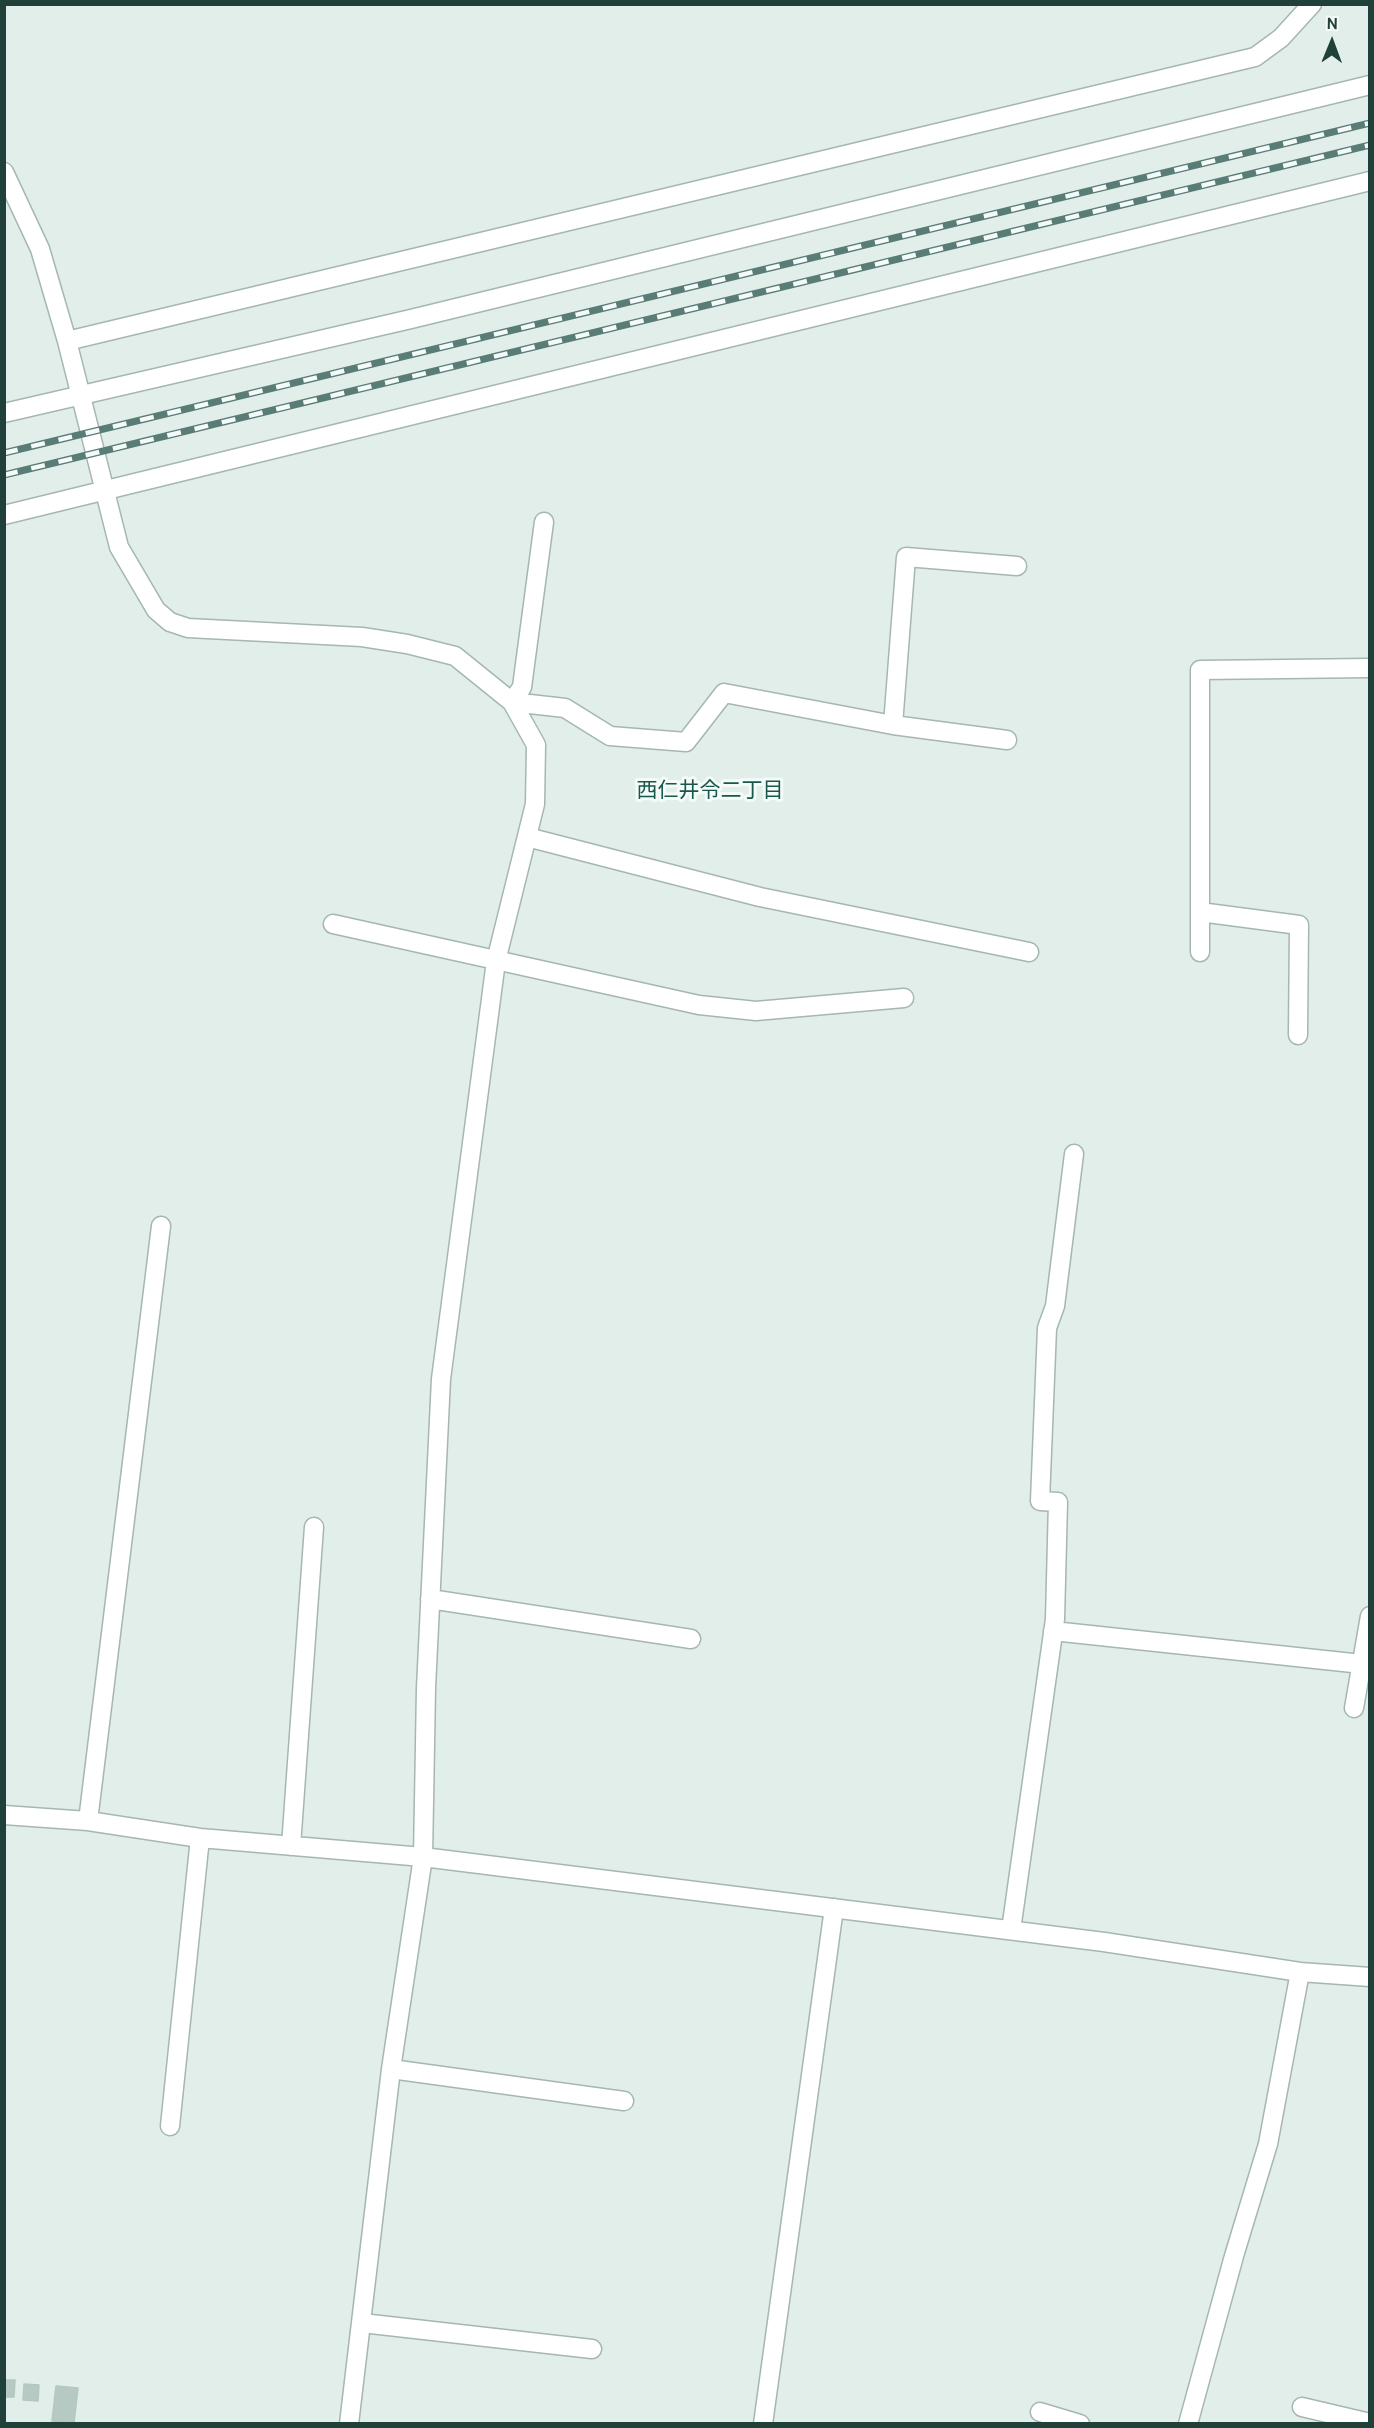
<!DOCTYPE html>
<html>
<head>
<meta charset="utf-8">
<style>
  body { margin:0 }
  #map { position:relative; width:1374px; height:2428px; overflow:hidden; background:#e2eee9; font-family:Cabin,sans-serif }
  canvas { display:block }
  .frame { position:absolute; inset:0; border:6px solid #20413a; pointer-events:none }
  .north { position:absolute; left:1302px; top:12px; width:60px; height:60px; -webkit-text-stroke:4px #f3faf7; paint-order:stroke; rotate:1deg; font-size:16px; font-weight:700; line-height:24px; text-align:center; color:#20413a }
  .north::after { content:''; display:block; margin:auto; width:21px; height:27px; background:#20413a; clip-path:polygon(50% 0,100% 100%,50% 72%,0 100%) }
</style>
</head>
<body>
<div id="map">
<canvas width="1374" height="2428"></canvas>
<div class="frame"></div>
<div class="north">N</div>
</div>
<script>
const ctx = document.querySelector('canvas').getContext('2d');
ctx.lineJoin = 'round';
function paint(path, color) {
  ctx.fillStyle = color;
  ctx.fill(path, 'evenodd');
}
function stroke(path, color, width, dash) {
  ctx.strokeStyle = color;
  ctx.lineWidth = width;
  ctx.lineCap = dash ? 'butt' : 'round';
  ctx.setLineDash(dash || []);
  ctx.stroke(path);
}
function write(font, color, halo, rows, align = 'center') {
  ctx.font = font + ' Cabin,"Noto Sans JP",sans-serif';
  ctx.lineWidth = 6;
  ctx.setLineDash([]);
  ctx.textBaseline = 'middle';
  ctx.strokeStyle = halo;
  ctx.fillStyle = color;
  for (const [text, x, y, turn = 0] of rows) {
    ctx.save();
    ctx.translate(x, y);
    ctx.rotate((+turn || 0) * Math.PI / 180);
    ctx.textAlign = isNaN(turn) ? turn : align;
    if (halo) ctx.strokeText(text, 0, 0);
    ctx.fillText(text, 0, 0);
    ctx.restore();
  }
}
const building = new Path2D(`
  M4,2380H15L14,2397H4Z
  M24,2384L39,2385L38,2401L23,2400Z
  M56,2386L78,2388L74,2423L52,2421Z`);
paint(building, '#b7c9c3');
stroke(building, '#b3c8c1', 1.5);
const street = new Path2D(`
  M4,172L40,249L67,341L1255,57L1281,38L1312,4
  M67,341L119,547L156,610L170,622L188,628L362,637L407,644L455,656L512,702L536,745L535,804L496,961L441,1379L426,1688L423,1857L391,2069L349,2424
  M4,413L411,319L1370,85
  M4,515L1370,181
  M544,522L522,687L512,702L565,708L610,736L686,742L724,693L893,725L1007,740
  M893,725L906,557L1017,566
  M527,837L760,897L1029,952
  M1200,912L1299,925L1298,1035
  M333,924L699,1005L756,1011L904,998
  M1200,952V670L1370,668
  M430,1599L691,1639
  M1053,1631L1362,1664
  M1354,1708L1370,1616
  M4,1815L88,1821L200,1838L423,1857L1104,1942L1300,1972L1370,1977
  M88,1821L161,1226
  M291,1846L314,1527
  M1011,1930L1055,1619L1058,1502L1040,1501L1047,1328L1055,1306L1074,1154
  M391,2069L624,2101
  M170,2126L200,1838
  M362,2323L592,2349
  M1302,2407L1370,2423
  M1040,2412L1080,2424
  M763,2424L834,1908
  M1188,2424L1234,2256L1268,2144L1300,1972`);
stroke(street, '#a4b7b1', 21);
stroke(street, '#fff', 18);
const rail = new Path2D(`
  M4,453L1370,123
  M4,475L1370,145`);
stroke(rail, '#5a7c76', 7);
stroke(rail, '#f3faf7', 4.5, [14]);
write('21px', '#19564b', '#f3faf7', [
  ["西仁井令二丁目",710,791]
]);
</script>
</body>
</html>
